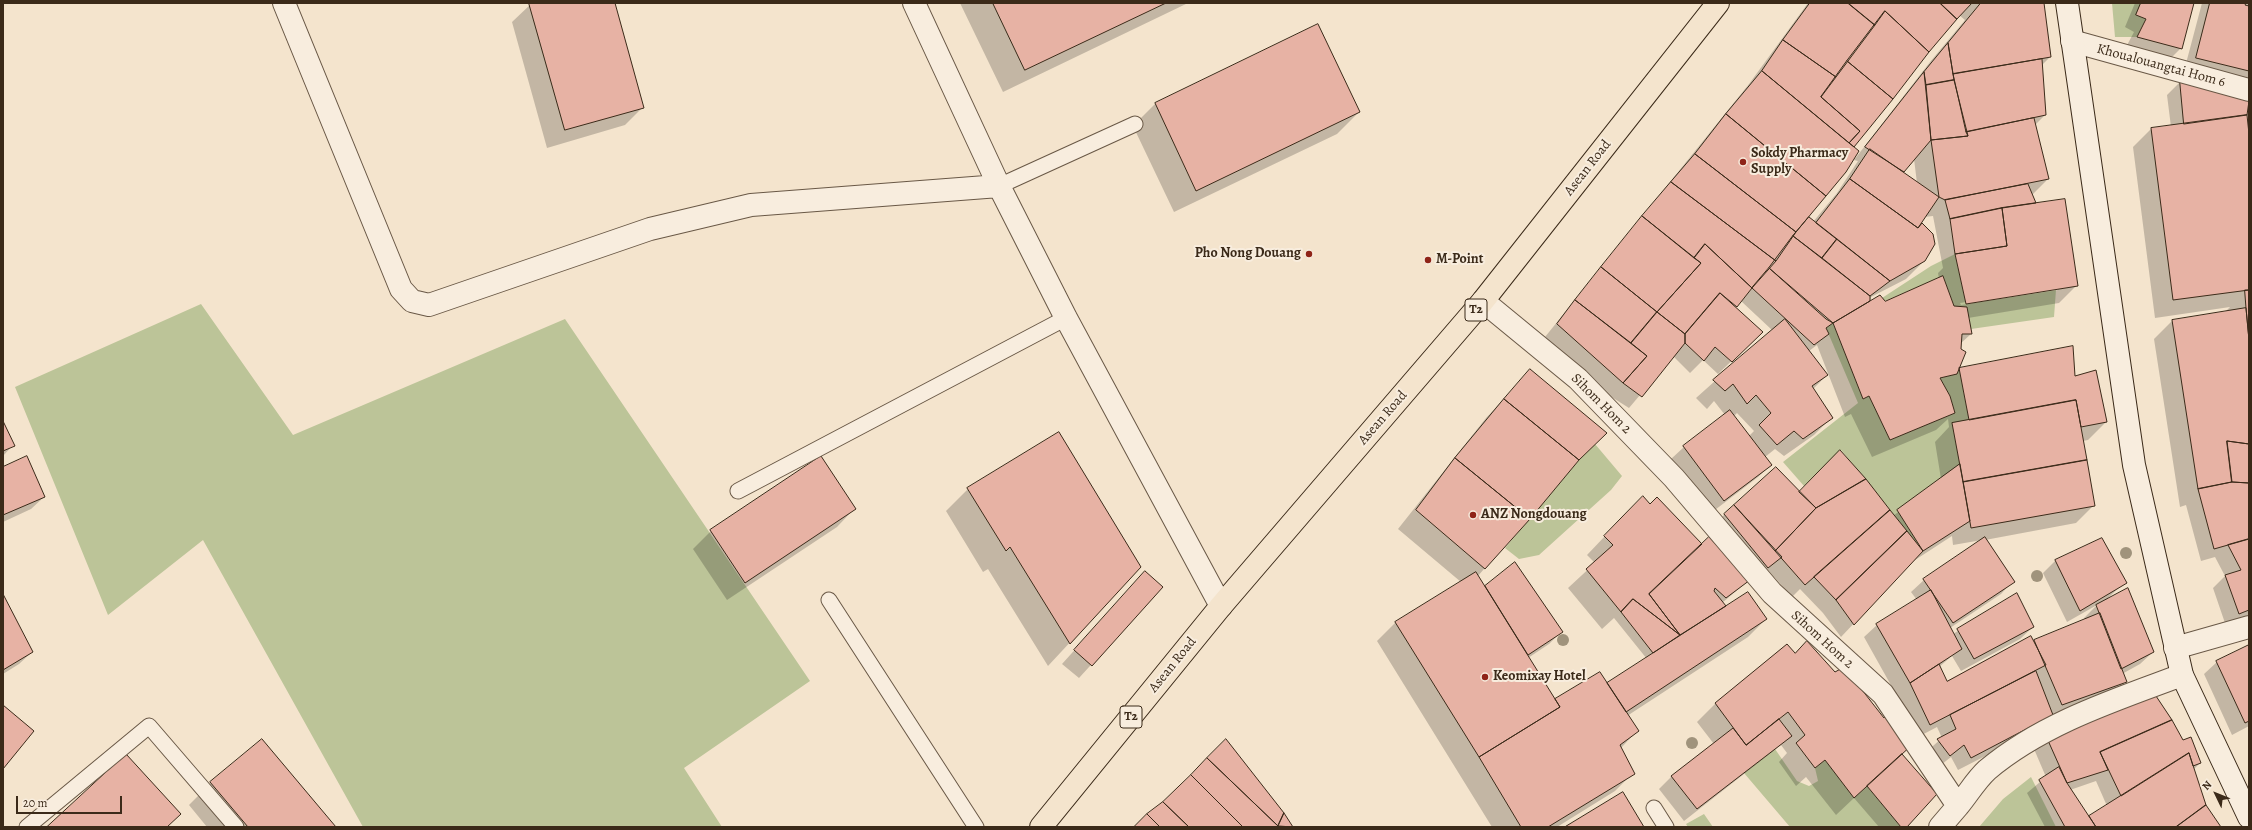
<!DOCTYPE html>
<html>
<head>
<meta charset="utf-8">
<style>
  body { margin:0 }
  #map { position:relative; width:2252px; height:830px; overflow:hidden; background:#f4e4cd; font-family:Alegreya,serif }
  canvas { display:block }
  .frame { position:absolute; inset:0; border:4px solid #3b2a19; pointer-events:none }
  .north { position:absolute; left:2196px; top:774px; width:40px; height:40px; -webkit-text-stroke:3px #f8edde; paint-order:stroke; rotate:313deg; font-size:11px; font-weight:700; line-height:16px; text-align:center; color:#3b2a19 }
  .north::after { content:''; display:block; margin:auto; width:14px; height:18px; background:#3b2a19; clip-path:polygon(50% 0,100% 100%,50% 72%,0 100%) }
  .scale { position:absolute; left:16px; top:796px; width:106px; height:18px; box-sizing:border-box; border:2px solid #3b2a19; border-top:0; padding-left:5px; font-size:12px; line-height:14px; white-space:nowrap; color:#3b2a19; -webkit-text-stroke:3px #f8edde; paint-order:stroke }
</style>
</head>
<body>
<div id="map">
<canvas width="2252" height="830"></canvas>
<div class="frame"></div>
<div class="north">N</div>
<div class="scale">20 m</div>
</div>
<script>
const ctx = document.querySelector('canvas').getContext('2d');
ctx.lineJoin = 'round';
function paint(path, color) {
  ctx.fillStyle = color;
  ctx.fill(path, 'evenodd');
}
function stroke(path, color, width, dash) {
  ctx.strokeStyle = color;
  ctx.lineWidth = width;
  ctx.lineCap = dash ? 'butt' : 'round';
  ctx.setLineDash(dash || []);
  ctx.stroke(path);
}
function write(font, color, halo, rows, align = 'center') {
  ctx.font = font + ' Alegreya,serif';
  ctx.lineWidth = 4;
  ctx.setLineDash([]);
  ctx.textBaseline = 'middle';
  ctx.strokeStyle = halo;
  ctx.fillStyle = color;
  for (const [text, x, y, turn = 0] of rows) {
    ctx.save();
    ctx.translate(x, y);
    ctx.rotate((+turn || 0) * Math.PI / 180);
    ctx.textAlign = isNaN(turn) ? turn : align;
    if (halo) ctx.strokeText(text, 0, 0);
    ctx.fillText(text, 0, 0);
    ctx.restore();
  }
}
paint(new Path2D(`
  M2112,3H2141L2137,15L2146,19L2137,37H2115Z
  M1955,254L1966,304L2056,290L2054,317L1971,329L1954,306L1943,276L1885,301L1882,298L1931,266Z
  M201,304L293,435L565,319L810,681L684,768L722,827H363L203,540L108,615L15,387Z
  M1833,323L1863,399L1869,396L1890,440L1955,413L1950,396L1940,378L1956,374L1959,368L1969,420L1952,423L1960,464L1897,510L1923,551L1841,450L1804,486L1783,462L1858,403L1826,328Z
  M1595,444L1622,476L1611,490L1539,555L1519,559L1505,548L1579,460Z
  M1775,749L1797,781L1809,786L1818,781L1815,768L1825,760L1854,797L1867,786L1901,827H1790L1744,773Z
  M2031,777L2056,827H1979L2003,799Z
  M1704,814L1713,827H1688L1686,824Z`), '#bcc498');
paint(new Path2D(`
  M532,3H614L643,107L625,125L547,148L512,22Z
  M960,3H1188L1003,92Z
  M1808,3H2043L2050,57L2041,66L2045,115L2035,125L2048,179L2031,196L2077,285L2059,303L1968,318L1971,334L1960,344L1958,369L2072,347L2075,377L2106,422L2088,440L2083,441L2094,505L2076,523L1985,540L2013,581L2001,594L1950,628L1953,634L2017,594L2033,627L2020,639L1961,671L1952,656L1939,667L1946,682L2085,620L2084,618L2097,605L2067,622L2043,573L2056,560L2125,582L2108,598L2153,652L2140,664L2122,674L2125,682L2113,695L2040,728L1958,770L1951,757L1937,768L1925,753L1942,738L1937,727L1918,737L1897,696L1864,637L1877,625L1917,600L1911,592L1924,580L1982,540L1953,545L1952,536L1912,562L1841,637L1823,613L1800,589L1792,597L1767,569L1761,574L1718,521L1725,514L1799,494L1893,516L1941,479L1935,442L1949,427L1948,419L1936,430L1872,457L1851,414L1845,417L1817,345L1809,351L1827,375L1813,389L1832,417L1814,435L1784,456L1775,449L1765,457L1771,465L1758,477L1711,513L1671,459L1684,447L1725,415L1714,401L1707,409L1696,398L1772,330L1741,301L1736,307L1749,344L1718,374L1703,360L1690,373L1673,356L1629,408L1610,396L1545,337L1749,84ZM1959,15L1965,20L1930,62L1854,160L1858,161L1837,193L1813,222L1807,217L1853,147L1928,51ZM1914,159L1917,183L1902,173ZM1933,216L1943,268L1938,273L1939,279L1885,302H1870L1871,297L1906,279L1924,261L1922,224L1918,228L1924,217ZM2058,288V290L1961,305L1960,303ZM1737,413L1754,431L1749,436L1734,416Z
  M2135,3H2193L2181,48L2168,61L2125,49L2134,32L2125,27Z
  M2202,3H2249V87L2184,71Z
  M1318,25L1359,112L1337,134L1174,212L1133,126L1155,104Z
  M2180,82L2249,102V617L2226,626L2213,588L2225,576L2215,557L2201,561L2186,505L2180,507L2154,339L2172,321L2224,313L2230,307L2155,318L2133,147L2151,129L2171,127L2167,95Z
  M1530,371L1576,461L1478,576L1485,588L1515,563L1562,631L1549,644L1528,658L1555,700L1606,685L1647,659L1614,618L1602,629L1568,588L1595,563L1587,555L1625,515L1650,506L1749,580L1722,603L1725,606L1722,610L1766,619L1748,637L1627,716L1637,731L1621,748L1633,773L1615,791L1557,827H1492L1377,641L1395,623L1461,582L1398,529L1486,418Z
  M3,424L13,445L3,456Z
  M3,468L44,497L31,509L3,522Z
  M968,489L1140,567L1048,666L988,569L983,572L946,511Z
  M854,509L837,527L727,600L693,549L711,531Z
  M1145,572L1162,587L1079,678L1062,664Z
  M3,596L32,652L19,664L3,674Z
  M1786,645L1901,754L1906,827H1879L1854,798L1836,815L1806,777L1796,786L1779,762L1787,753L1781,745L1684,821L1659,789L1672,776L1714,744L1697,722L1715,704Z
  M2249,647V726L2232,735L2204,674L2217,662Z
  M2047,737L2183,741L2200,763L2193,770L2205,806L2219,827H2045L2027,793L2046,777L2034,749ZM2096,781L2107,806L2089,817L2070,790Z
  M211,783L335,827H207L189,805Z`), '#0003');
const building = new Path2D(`
  M529,3H615L644,108L565,130Z
  M993,3H1166L1025,70Z
  M1810,3H1848L1875,25L1836,77L1783,40Z
  M1848,3H1940L1957,19L1929,52L1885,11L1875,25Z
  M1940,3H1972L1957,19Z
  M1981,3H2044L2051,57L1953,74L1948,43Z
  M2141,3H2194L2182,49L2137,37L2146,19L2136,15Z
  M2210,3H2246L2245,5L2249,6V71L2196,58Z
  M1885,11L1929,52L1893,99L1847,61Z
  M1318,24L1360,112L1196,191L1155,103Z
  M1783,40L1836,77L1821,97L1860,131L1849,143L1762,71Z
  M1948,43L1954,80L1926,85L1924,72Z
  M2042,59L2046,115L1966,132L1953,74Z
  M1847,61L1893,99L1854,147L1849,143L1860,131L1821,97Z
  M1762,71L1859,151L1846,172L1826,196L1726,114Z
  M1924,72L1931,140L1904,172L1865,147Z
  M1954,80L1968,136L1931,140L1926,85Z
  M2180,81L2249,101L2247,115L2184,124Z
  M1726,114L1826,196L1796,232L1695,154Z
  M2247,115L2249,134V290L2173,300L2151,128Z
  M2034,118L2049,179L1945,200L1939,197L1931,140L1968,136L1966,132Z
  M1870,149L1939,197L1918,228L1850,179Z
  M1695,154L1796,232L1776,261L1671,182Z
  M1850,179L1918,228L1922,223L1933,234L1935,244L1925,261L1890,281L1816,223Z
  M1671,182L1776,261L1752,288L1705,244L1694,258L1642,216Z
  M2028,184L2036,203L2002,208L1950,219L1945,200Z
  M2065,199L2078,286L1966,304L1955,254L2007,246L2002,208Z
  M2002,208L2007,246L1955,254L1950,219Z
  M1642,216L1701,263L1657,312L1601,267Z
  M1809,217L1837,239L1822,258L1793,236Z
  M1793,236L1870,296V301L1833,323L1826,319L1769,268Z
  M1837,239L1890,281L1870,296L1822,258Z
  M1705,244L1752,288L1737,307L1720,293L1685,334L1657,312L1701,263L1694,258Z
  M1601,267L1657,312L1631,343L1575,300Z
  M1769,268L1833,323L1826,328L1829,334L1814,345L1752,288Z
  M1943,276L1954,306L1967,307L1972,334H1962L1961,349L1966,352L1957,374L1940,378L1950,396L1955,413L1890,440L1869,396L1863,399L1833,323L1880,295L1885,301Z
  M2245,290H2249V340L2246,308Z
  M1720,293L1763,332L1732,362L1715,347L1704,361L1685,343V334Z
  M1575,300L1647,356L1623,383L1557,324Z
  M2246,308L2249,340V444L2227,441L2232,482L2198,489L2172,320Z
  M1657,312L1685,334V343L1642,397L1623,383L1647,356L1631,343Z
  M1785,319L1828,375L1812,386L1833,418L1803,439L1794,431L1777,445L1759,425L1771,413L1756,395L1747,404L1733,384L1725,391L1713,380Z
  M2073,346L2075,376L2096,370L2107,422L2081,427L2076,400L1969,420L1959,368Z
  M1530,369L1607,433L1579,460L1504,399Z
  M1504,399L1579,460L1530,519L1455,458Z
  M2076,400L2087,460L1963,482L1952,423Z
  M1730,410L1772,465L1724,501L1683,446Z
  M3,421L15,446L3,451Z
  M1059,432L1141,567L1070,644L1010,547L1006,551L967,488Z
  M2227,441L2249,444V483L2232,482Z
  M1840,450L1866,479L1816,508L1799,492Z
  M27,456L45,497L3,515V467Z
  M821,456L856,509L745,583L710,530Z
  M1455,458L1530,519L1485,569L1416,510Z
  M2087,460L2095,506L1971,528L1963,482Z
  M1960,464L1970,521L1923,551L1897,510Z
  M1776,467L1816,508L1775,551L1734,505Z
  M1866,479L1890,510L1805,585L1775,551L1816,508Z
  M2232,482L2249,483V539L2214,549L2198,489Z
  M1643,496L1650,504L1657,497L1702,544L1649,594L1680,635L1633,599L1621,612L1586,569L1613,545L1604,536Z
  M1734,505L1782,557L1768,568L1724,514Z
  M1890,510L1907,531L1836,600L1814,577Z
  M1907,531L1923,551L1854,625L1836,600Z
  M1709,537L1750,580L1726,598L1715,588L1714,591L1726,606L1680,635L1649,594Z
  M1985,537L2015,582L1953,623L1923,579Z
  M2102,538L2127,583L2080,611L2055,560Z
  M2249,539V610L2239,614L2225,575L2241,570L2228,545Z
  M1515,562L1563,632L1528,655L1485,586Z
  M1145,571L1163,587L1092,666L1074,650Z
  M1476,572L1560,707L1479,757L1395,622Z
  M2128,588L2154,652L2121,669L2096,605Z
  M1931,590L1962,649L1910,683L1876,624Z
  M1748,592L1767,619L1626,712L1607,683Z
  M2017,593L2034,627L1974,659L1957,629Z
  M3,594L33,652L3,670Z
  M1633,599L1680,635L1653,653L1621,612Z
  M2100,613L2127,682L2062,705L2034,640Z
  M2031,636L2046,665L1930,725L1910,683L1939,664L1947,681Z
  M1807,641L1835,672L1844,667L1884,718L1888,714L1913,744L1854,798L1825,760L1815,768L1796,743L1805,735L1788,712L1746,745L1715,703L1787,644L1795,653Z
  M2249,645V721L2245,723L2216,661Z
  M2036,671L2053,715L1971,758L1964,745L1950,756L1937,739L1956,729L1950,715Z
  M1600,672L1639,731L1620,745L1635,774L1548,827H1521L1479,757L1560,707L1555,699Z
  M2154,693L2172,720L2100,752L2108,770L2067,783L2046,736Z
  M3,705L34,731L3,769Z
  M1779,719L1792,736L1697,809L1671,776L1733,728L1746,745Z
  M2172,720L2183,740L2191,737L2201,763L2193,766L2189,753L2121,796L2100,752Z
  M262,739L336,827H248L210,782Z
  M1226,739L1284,813L1278,826L1207,758Z
  M2189,753L2206,805L2176,827H2096L2089,816Z
  M126,754L181,814L167,827H47Z
  M1902,754L1937,794L1907,827H1901L1867,786Z
  M1207,758L1278,826L1277,827H1243L1191,775Z
  M2059,767L2067,783L2096,827H2065L2039,780Z
  M1191,775L1243,827H1189L1163,802Z
  M1623,792L1644,827H1565Z
  M1163,802L1189,827H1160L1147,814Z
  M2206,805L2221,827H2176Z
  M1284,813L1293,827L1278,826Z
  M1147,814L1160,827H1134Z`);
paint(building, '#e7b2a4');
stroke(building, '#3b2a19', 1);
const lane = new Path2D(`
  M999,186L1135,124
  M738,491L1066,318
  M829,600L976,827
  M1654,808L1666,827
  M27,827L149,726L236,827`);
const street = new Path2D(`
  M284,3L401,289L412,301L429,305L650,229L751,205L999,186
  M914,3L999,186L1066,318L1221,606
  M2072,41L2249,90
  M1483,301L1578,379L1674,478L1772,593L1883,694L1958,806C1968,794 1976,780 1987,770C2043,723 2115,700 2182,675
  M2175,648L2249,627
  M1940,827L1958,806`);
const secondary = new Path2D(`
  M2067,3L2134,465L2182,675L2249,817`);
const primary = new Path2D(`
  M1041,827L1221,606L1483,301L1718,3`);
stroke(lane, '#695846', 17);
stroke(street, '#695846', 24);
stroke(secondary, '#3b2a19', 24);
stroke(primary, '#3b2a19', 24);
stroke(lane, '#f8edde', 15);
stroke(street, '#f8edde', 22);
stroke(secondary, '#f8edde', 22);
stroke(primary, '#f4e4cd', 22);
ctx.fillStyle = '#a0937c';
for (const [x, y] of [
  [2126,553],
  [2037,576],
  [1563,640],
  [1692,743]
]) {
  ctx.beginPath();
  ctx.arc(x, y, 6, 0, 2 * Math.PI);
  ctx.fill();
}
for (const [x, y, r, color] of [
  [1743,162,4,"#8f2418"],
  [1309,254,4,"#8f2418"],
  [1428,260,4,"#8f2418"],
  [1473,515,4,"#8f2418"],
  [1485,677,4,"#8f2418"]
]) {
  const dot = new Path2D();
  dot.arc(x, y, r, 0, 2 * Math.PI);
  ctx.fillStyle = color;
  ctx.fill(dot);
  stroke(dot, '#f8edde', 1.5);
}
for (const [x, y, w] of [
  [1476,310,22],
  [1131,717,22]
]) {
  const box = new Path2D();
  box.roundRect(x - w / 2, y - 11, w, 22, 3);
  ctx.fillStyle = '#f8edde';
  ctx.fill(box);
  stroke(box, '#3b2a19', 1);
}
write('bold 13px', '#3b2a19', null, [
  ["T2",1476,310],
  ["T2",1131,717]
]);
write('14px', '#3b2a19', '#f8edde', [
  ["Khoualouangtai Hom 6",2161,66,15],
  ["Asean Road",1588,168,-52],
  ["Sihom Hom 2",1601,404,45],
  ["Asean Road",1383,418,-49],
  ["Sihom Hom 2",1822,640,42],
  ["Asean Road",1173,665,-51]
]);
write('bold 14px', '#3b2a19', '#f8edde', [
  ["Sokdy Pharmacy",1751,154],
  ["Supply",1751,170],
  ["Pho Nong Douang",1301,254,"right"],
  ["M-Point",1436,260],
  ["ANZ Nongdouang",1481,515],
  ["Keomixay Hotel",1493,677]
], 'left');
</script>
</body>
</html>
